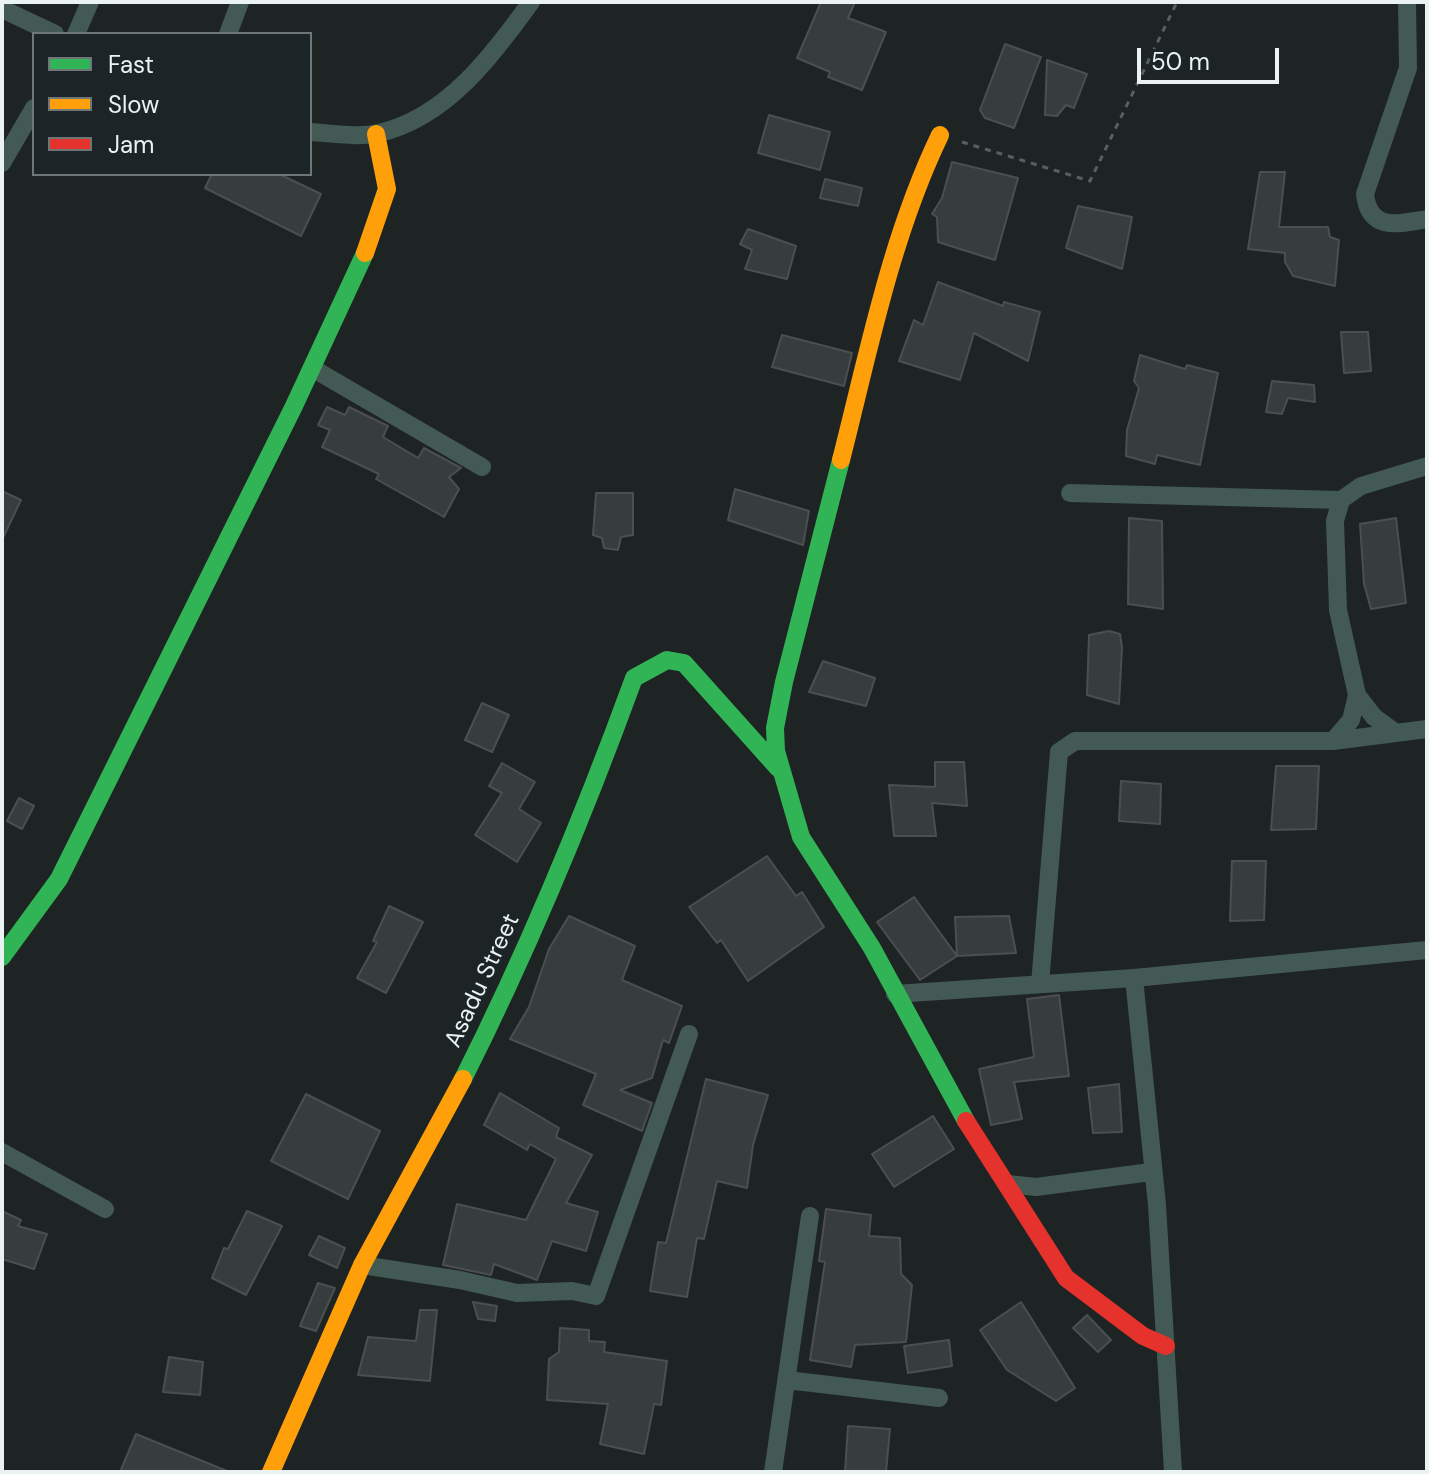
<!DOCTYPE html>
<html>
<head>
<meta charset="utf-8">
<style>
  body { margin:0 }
  #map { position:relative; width:1429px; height:1474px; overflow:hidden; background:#1e2323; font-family:"DM Sans",sans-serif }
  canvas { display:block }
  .frame { position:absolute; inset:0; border:4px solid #ebf2f3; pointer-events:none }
  .legend { position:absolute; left:32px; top:32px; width:280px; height:144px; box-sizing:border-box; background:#1b2426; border:2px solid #6e7678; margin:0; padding:10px 14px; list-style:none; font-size:24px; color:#ebf2f3 }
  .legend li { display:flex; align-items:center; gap:16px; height:40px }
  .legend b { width:40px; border:2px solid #6e7678 }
  .scale { position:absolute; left:1137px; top:48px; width:142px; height:36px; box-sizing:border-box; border:4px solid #ebf2f3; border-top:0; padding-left:10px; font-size:24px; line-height:28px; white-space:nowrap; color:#ebf2f3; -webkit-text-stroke:6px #1b2426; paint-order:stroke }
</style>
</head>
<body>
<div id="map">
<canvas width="1429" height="1474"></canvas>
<div class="frame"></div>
<ul class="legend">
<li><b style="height:10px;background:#30b455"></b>Fast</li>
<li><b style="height:10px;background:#ff9f0a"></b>Slow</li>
<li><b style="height:10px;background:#e5322d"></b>Jam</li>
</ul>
<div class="scale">50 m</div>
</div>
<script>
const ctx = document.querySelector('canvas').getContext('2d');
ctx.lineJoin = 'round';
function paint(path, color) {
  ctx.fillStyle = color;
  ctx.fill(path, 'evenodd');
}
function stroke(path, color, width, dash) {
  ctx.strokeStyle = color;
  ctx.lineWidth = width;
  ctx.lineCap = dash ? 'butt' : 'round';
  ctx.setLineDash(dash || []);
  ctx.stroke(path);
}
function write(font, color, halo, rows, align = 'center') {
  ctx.font = font + ' "DM Sans",sans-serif';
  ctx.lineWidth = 8;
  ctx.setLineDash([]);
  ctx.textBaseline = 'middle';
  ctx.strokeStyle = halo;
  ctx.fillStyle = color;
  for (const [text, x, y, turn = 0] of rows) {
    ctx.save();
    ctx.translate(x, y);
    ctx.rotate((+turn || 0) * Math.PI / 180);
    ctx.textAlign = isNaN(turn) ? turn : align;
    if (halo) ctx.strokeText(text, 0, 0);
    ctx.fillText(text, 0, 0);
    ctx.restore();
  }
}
const building = new Path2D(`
  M821,2H855L848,18L886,32L862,90L828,77L830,72L797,58Z
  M1005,44L1041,57L1014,128L985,118L980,110Z
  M1047,60L1087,74L1074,108L1066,105L1057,116L1045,115Z
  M769,115L830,132L820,170L758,153Z
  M952,162L1018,178L995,260L938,242L937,217L932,214L942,198Z
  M1260,172H1285L1279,227H1328L1330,237L1339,240L1335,286L1293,276L1285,262V253L1248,249Z
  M212,174H279L321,194L301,236L205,188Z
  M825,179L862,188L858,206L820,198Z
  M1078,206L1132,217L1122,269L1066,248Z
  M748,229L796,246L787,279L745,269L752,250L740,244Z
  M938,282L1003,306L1004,302L1040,312L1028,361L974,333L960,380L899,361L914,320L923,325Z
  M1341,332H1368L1371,371L1344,373Z
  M782,335L852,353L844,386L772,367Z
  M1140,355L1185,369L1187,365L1218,373L1200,465L1157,455L1155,464L1126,456L1127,430L1139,388L1134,381Z
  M1272,381L1314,385L1315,402L1288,398L1282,414L1266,412Z
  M327,407L345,415L349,407L388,426L383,437L418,458L424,448L461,468L449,477L459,489L444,517L376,479L379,474L322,447L330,430L318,425Z
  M735,489L809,511L803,545L728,520Z
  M2,491L21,500L2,540Z
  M596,493H633V535L621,537L618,550L604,548L602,538L593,535Z
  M1129,518L1162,521L1163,609L1128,604Z
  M1396,518L1406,603L1371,609L1364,584L1360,524Z
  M1109,631L1120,634L1122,648L1119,704L1087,695L1089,635Z
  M823,661L875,678L866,706L809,692Z
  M482,703L509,715L492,752L465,740Z
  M935,762H964L967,806L932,803L936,836H894L889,785L935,787Z
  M502,763L535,782L519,809L541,823L517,862L475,835L502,793L489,786Z
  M1276,766H1319L1316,829L1271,830Z
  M1121,781L1161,784L1160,824L1119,821Z
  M19,798L34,806L22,829L7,821Z
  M767,856L796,896L802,892L824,927L748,981L721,940L717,943L689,907Z
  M1232,861H1266L1264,920L1230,921Z
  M914,897L957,956L920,980L877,922Z
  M389,906L423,922L386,993L357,978L377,942L373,941Z
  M569,916L635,946L622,980L682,1006L669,1043L663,1040L652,1078L620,1090L652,1103L642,1131L583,1105L596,1074L510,1039L529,1007L549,949Z
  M1009,916L1016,953L957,956L955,917Z
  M1059,995L1069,1076L1014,1082L1022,1119L991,1125L979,1069L1034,1057L1027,999Z
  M706,1079L768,1095L753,1145L747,1188L717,1181L704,1239L697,1238L687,1297L650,1291L658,1242L666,1243Z
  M1119,1084L1122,1132L1093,1133L1088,1088Z
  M500,1093L559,1128L556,1137L592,1155L566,1203L598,1212L586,1251L552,1241L537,1280L494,1264L491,1275L443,1265L457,1204L526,1220L556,1159L530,1144L527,1150L484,1125Z
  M306,1094L380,1131L348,1199L271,1161Z
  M933,1116L954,1149L894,1187L872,1154Z
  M826,1209L871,1215L869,1236L900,1238L901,1274L912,1285L906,1342L855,1345L851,1367L810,1360L825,1262L819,1261Z
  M2,1211L21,1220L18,1226L47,1234L34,1269L2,1259Z
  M247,1211L282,1226L246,1295L212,1278L224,1248L228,1249Z
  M319,1236L345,1248L337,1268L309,1255Z
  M318,1283L335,1288L316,1331L300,1326Z
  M473,1302L497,1306L495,1321L478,1319Z
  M1021,1302L1075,1388L1056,1401L1007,1370L980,1330Z
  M420,1310H437L430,1381L358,1375L368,1337L416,1341Z
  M1087,1315L1111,1340L1098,1352L1073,1328Z
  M560,1328L589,1330V1341L605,1342L604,1352L667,1361L661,1405L654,1404L644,1454L600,1444L608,1404L547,1400L549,1359L559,1352Z
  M949,1340L952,1366L908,1373L904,1346Z
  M169,1357L203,1362L200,1395L163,1392Z
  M848,1426L890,1429L886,1472H845Z
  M136,1434L227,1471V1472H120Z`);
paint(building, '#373c3d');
stroke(building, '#4c4f50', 2);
stroke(new Path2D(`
  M962,142L1090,181L1177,2`), '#54615e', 3, [6, 6]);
stroke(new Path2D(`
  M1407,2L1408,68L1365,194C1369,232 1399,224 1427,219
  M2,9L55,34
  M76,34L90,2
  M228,34L240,2
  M310,132C331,133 358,138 379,133C446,118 493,55 531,2
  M2,163L34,108
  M312,368L482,467
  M1070,493L1341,500
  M1357,695L1374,717L1396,733
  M1333,741L1351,720L1357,695L1338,610L1335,521L1341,500L1361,486L1427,466
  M1134,978L1157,1205L1173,1472
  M1040,984L1059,752L1075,741H1333L1427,729
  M895,994L1134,978L1427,950
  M2,1152L105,1209
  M1008,1184L1036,1187L1151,1172
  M362,1265L460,1280L517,1293L572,1291L596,1296L689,1034
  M787,1380L939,1398
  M773,1472L810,1216`), '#435953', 18);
stroke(new Path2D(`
  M841,460L784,682L775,728L776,751L801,837L872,948L966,1121
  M2,957L59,879L294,406L365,253
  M463,1079C529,948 584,815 634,678L667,660L684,663L778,768`), '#30b455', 18);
stroke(new Path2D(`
  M365,253L387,189L376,134
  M841,460C869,350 891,237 940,135
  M271,1472L362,1265L463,1079`), '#ff9f0a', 18);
stroke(new Path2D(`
  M966,1121L1066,1278L1143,1336L1166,1346`), '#e5322d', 18);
write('24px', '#ebf2f3', '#1b2426', [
  ["Asadu Street",483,981,-65]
]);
</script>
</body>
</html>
